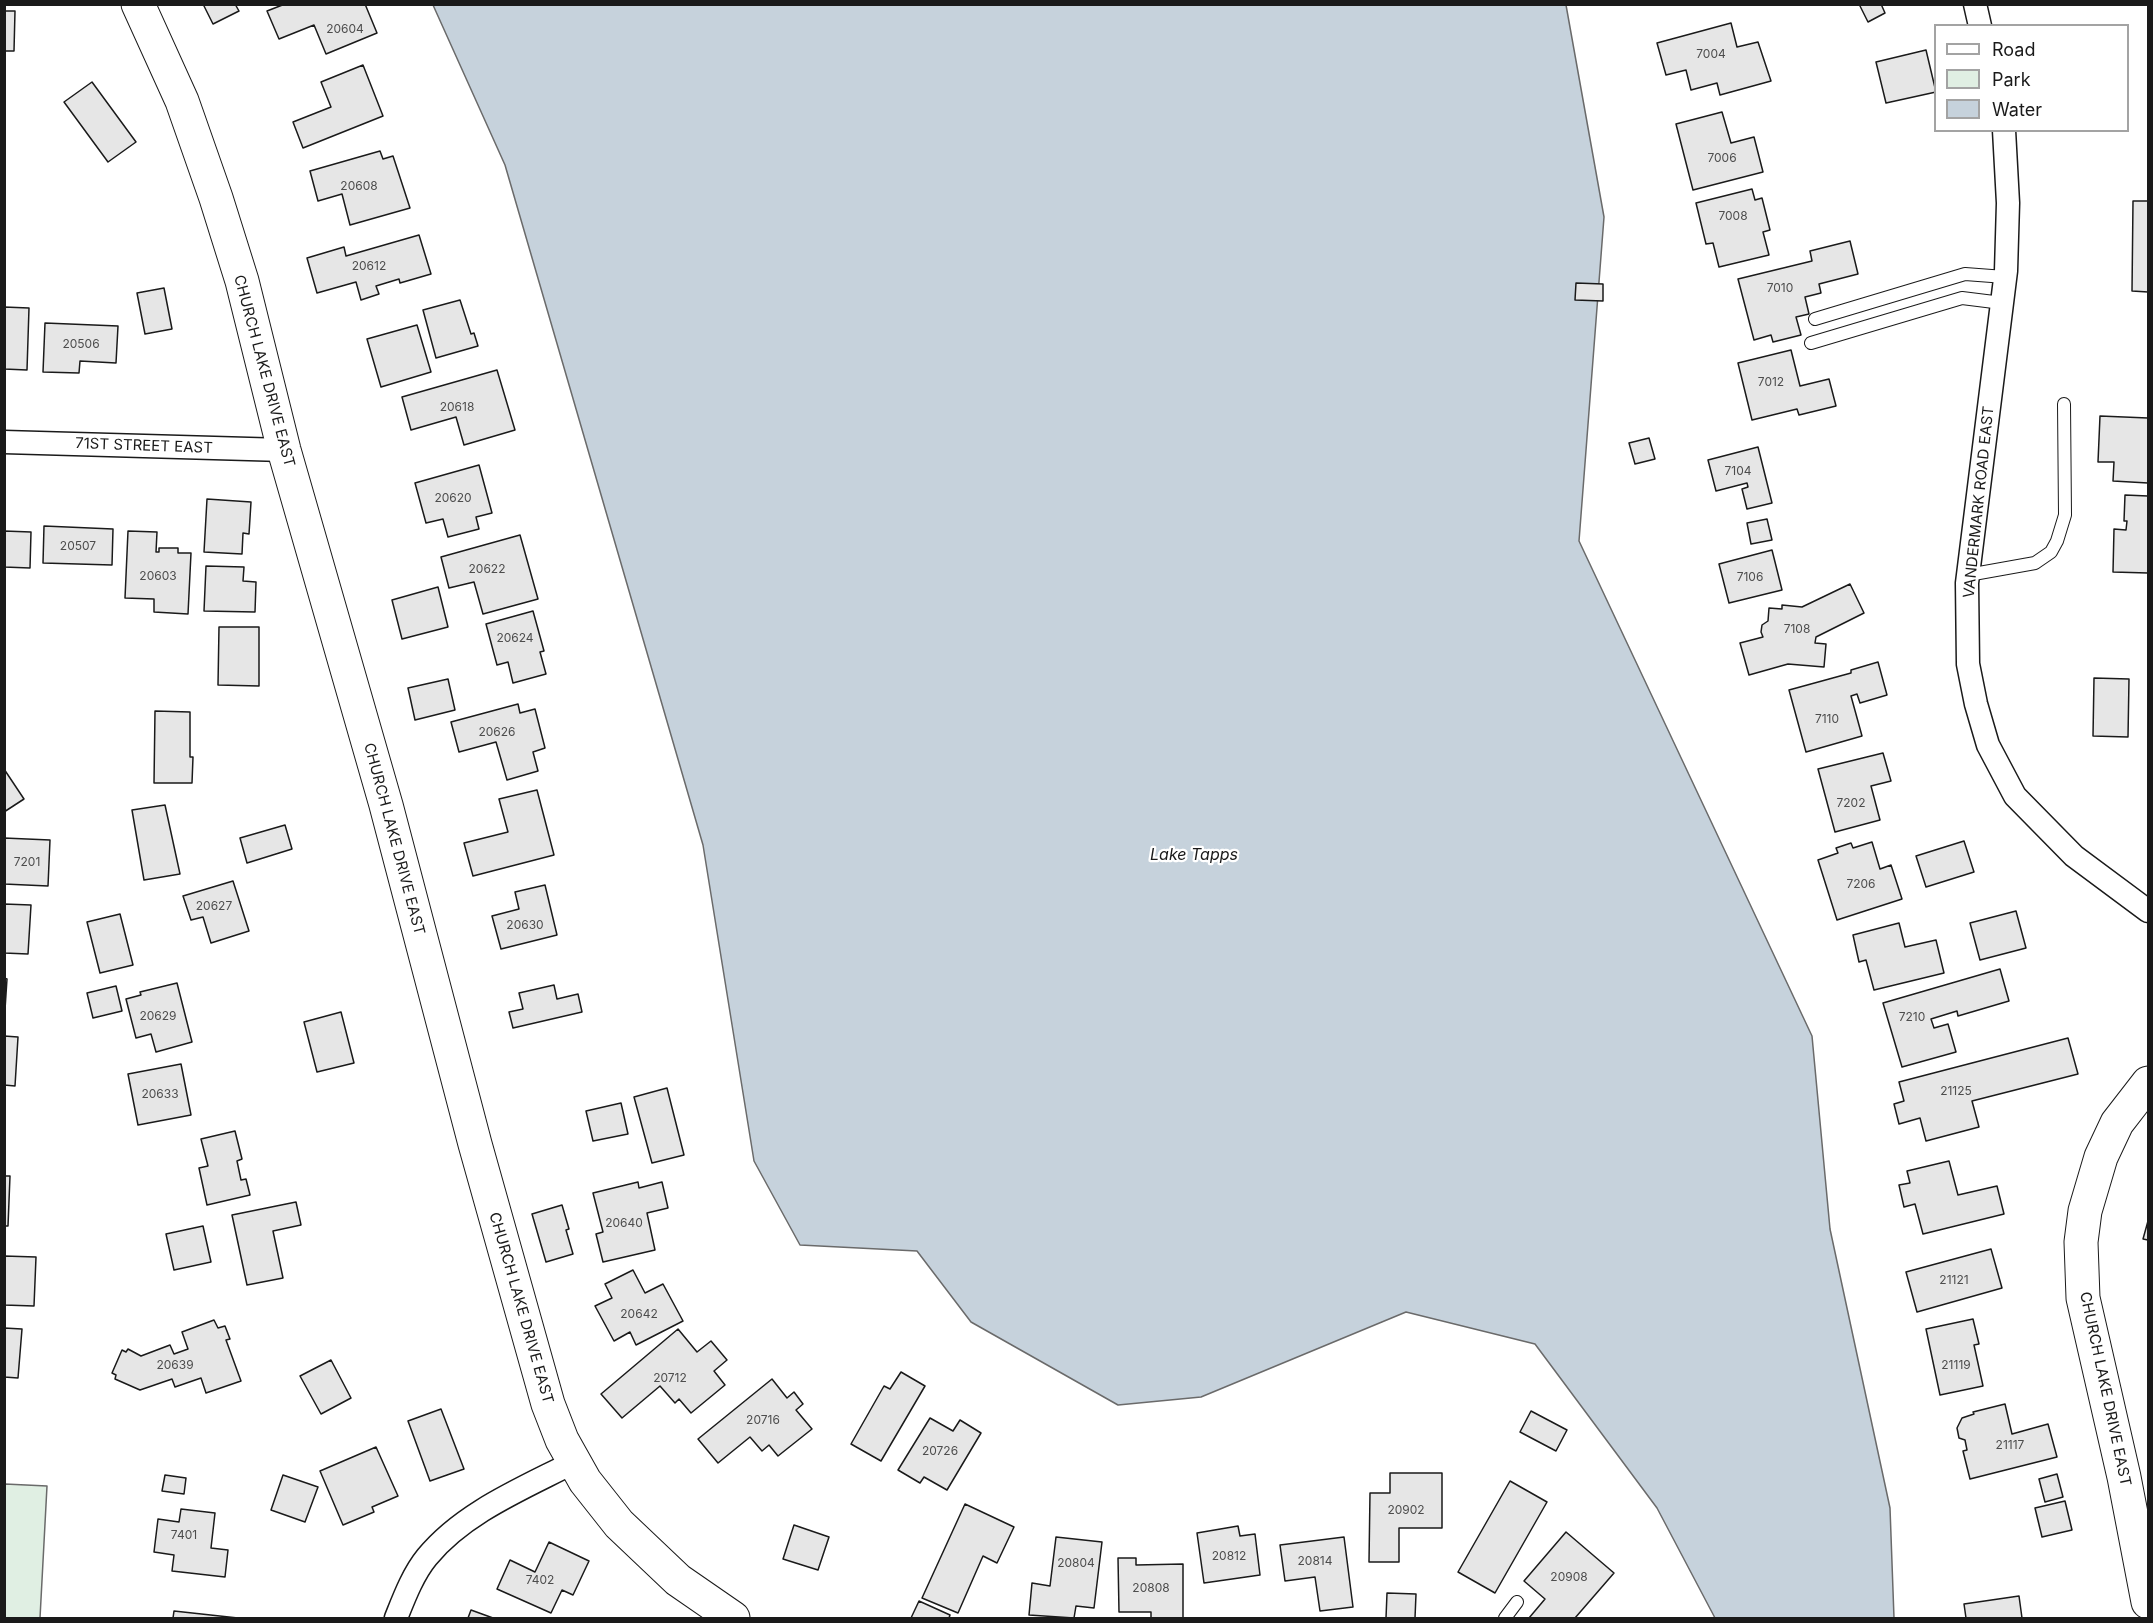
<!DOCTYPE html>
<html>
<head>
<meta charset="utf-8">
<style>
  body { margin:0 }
  #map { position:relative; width:2153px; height:1623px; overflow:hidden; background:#fff; font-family:Inter,sans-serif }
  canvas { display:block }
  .frame { position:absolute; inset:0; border:6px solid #1a1a1a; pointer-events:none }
  .legend { position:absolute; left:1934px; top:24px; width:195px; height:108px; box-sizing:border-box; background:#fff; border:2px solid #a3a3a3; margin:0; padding:8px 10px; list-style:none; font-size:18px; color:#1a1a1a }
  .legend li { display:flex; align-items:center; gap:12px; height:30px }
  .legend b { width:30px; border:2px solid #a3a3a3 }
</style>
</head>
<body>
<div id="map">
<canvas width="2153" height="1623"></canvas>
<div class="frame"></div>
<ul class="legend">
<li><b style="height:8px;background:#fff"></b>Road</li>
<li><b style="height:16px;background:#e0efe3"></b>Park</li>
<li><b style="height:16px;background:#c6d2dc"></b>Water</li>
</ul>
</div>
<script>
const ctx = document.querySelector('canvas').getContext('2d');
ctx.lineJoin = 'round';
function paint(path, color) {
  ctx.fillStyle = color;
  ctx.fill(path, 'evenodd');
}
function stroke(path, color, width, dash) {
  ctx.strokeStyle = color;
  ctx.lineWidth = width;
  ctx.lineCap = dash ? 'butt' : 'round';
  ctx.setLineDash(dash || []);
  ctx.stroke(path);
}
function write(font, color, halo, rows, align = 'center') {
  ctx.font = font + ' Inter,sans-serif';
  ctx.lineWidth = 4.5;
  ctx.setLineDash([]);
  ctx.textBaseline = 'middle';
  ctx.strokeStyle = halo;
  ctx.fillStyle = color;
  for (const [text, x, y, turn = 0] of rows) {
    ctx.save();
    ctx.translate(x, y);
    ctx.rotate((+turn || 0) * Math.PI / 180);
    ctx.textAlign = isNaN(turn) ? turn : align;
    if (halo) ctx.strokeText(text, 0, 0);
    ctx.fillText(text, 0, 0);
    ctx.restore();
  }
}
const green = new Path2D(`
  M5,1484L47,1486L40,1618H5Z`);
paint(green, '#e0efe3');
stroke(green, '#6a6a6a', 1.5);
const water = new Path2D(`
  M433,5H1566L1604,217L1579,541L1812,1036L1830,1229L1890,1508L1894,1618H1715L1657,1508L1535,1344L1406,1312L1201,1397L1118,1405L971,1322L917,1251L800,1245L754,1161L703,845L505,165Z`);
paint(water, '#c6d2dc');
stroke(water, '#6a6a6a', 1.5);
const building = new Path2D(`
  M203,4H235L239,11L213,24Z
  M285,4H365L377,33L326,54L314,25L279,39L267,11Z
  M1859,4H1881L1885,13L1868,22Z
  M4,11H15L14,51H4Z
  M1731,23L1737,47L1758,42L1771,81L1720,95L1717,83L1691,90L1686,70L1666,75L1657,43Z
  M1926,50L1936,92L1886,103L1876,62Z
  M363,65L383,116L303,148L293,122L331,107L321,82Z
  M92,82L136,142L108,162L64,102Z
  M1722,112L1731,143L1754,137L1763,172L1693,190L1676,124Z
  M380,151L383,159L393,156L410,208L350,225L342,194L318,201L310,171Z
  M1752,189L1755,200L1762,198L1770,230L1763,232L1769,255L1719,267L1713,243L1706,244L1696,203Z
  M2133,201H2148V292L2132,291Z
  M419,235L431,274L400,283L399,279L376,286L379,294L361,300L356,282L317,293L307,258L344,247L346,256Z
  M1850,241L1858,274L1819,284L1821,293L1805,297L1809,314L1796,317L1801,335L1773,342L1771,335L1754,340L1738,279L1812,261L1810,251Z
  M1576,283L1603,284V301L1575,300Z
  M164,288L172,329L145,334L137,293Z
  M460,300L471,334L474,333L478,346L436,358L423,310Z
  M4,307L29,308L27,370L4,369Z
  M45,323L118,326L116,363L80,361L79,373L43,372Z
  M417,325L431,372L381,387L367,339Z
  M1791,350L1800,386L1829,379L1836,406L1799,415L1797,409L1752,420L1738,363Z
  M497,370L515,430L464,445L456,417L411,430L402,397Z
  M2100,416L2148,418V483L2113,481L2114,462H2098Z
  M1649,438L1655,459L1635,464L1629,443Z
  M1758,447L1772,503L1747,509L1742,489L1748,487L1747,483L1716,491L1708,460Z
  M479,465L492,513L476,517L479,529L448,537L443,519L426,523L415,483Z
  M2125,495L2148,496V573L2113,572L2114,529L2126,530L2127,521H2124Z
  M207,499L251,502L249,534L243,533L242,554L204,552Z
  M1767,519L1772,540L1751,544L1747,523Z
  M44,526L113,529L112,565L43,563Z
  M4,531L31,532L30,568L4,567Z
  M128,531L157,532L156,552H159V548H178V553H191L188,614L154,612V599L125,598Z
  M520,535L538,599L483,614L474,582L449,588L441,557Z
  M1772,550L1782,590L1729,603L1719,564Z
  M206,566L244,567L243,581L256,582L255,612L204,611Z
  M1850,584L1864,613L1816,637L1815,643L1826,644L1824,667L1788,664L1749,675L1740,643L1763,637L1761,632L1762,625L1768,621L1769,608L1782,609V605L1802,607Z
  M438,587L448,627L402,639L392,600Z
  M533,611L544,651L540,652L546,674L513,683L508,662L497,665L486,624Z
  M219,627H259V686L218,685Z
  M1878,662L1887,695L1860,703L1857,694L1851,696L1862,736L1806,752L1789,690L1851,673V670Z
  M2094,678L2129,679L2128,737L2093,736Z
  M448,679L455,710L415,720L408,688Z
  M518,704L520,713L535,709L545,748L533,752L538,771L507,780L496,742L459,752L451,722Z
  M155,711L190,712V757H193L192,783H154Z
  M1883,753L1891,781L1871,786L1880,820L1835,832L1818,769Z
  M4,769L24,799L4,812Z
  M537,790L554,855L473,876L464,843L508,832L499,799Z
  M165,805L180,874L144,880L132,810Z
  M285,825L292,849L247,863L240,838Z
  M4,838L50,840L48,886L4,884Z
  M1964,841L1974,872L1926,887L1916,856Z
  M1872,842L1880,869L1891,865L1902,899L1837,920L1818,860L1838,853L1836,848L1851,843L1853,848Z
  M233,881L249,931L211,943L203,917L191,920L183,896Z
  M545,885L557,935L501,949L492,916L519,909L515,892Z
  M4,904L31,905L28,954L4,953Z
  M2016,911L2026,948L1980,960L1970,923Z
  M120,914L133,965L100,973L87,922Z
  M1899,923L1905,947L1936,940L1944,973L1874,990L1866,960L1859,962L1853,935Z
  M2000,969L2009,1001L1958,1016L1957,1011L1931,1019L1934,1028L1948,1024L1956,1052L1902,1067L1883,1003Z
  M4,978L7,979L4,1025Z
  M177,983L192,1042L156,1052L151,1034L136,1038L126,999L141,995L140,992Z
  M554,985L557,999L578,994L582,1012L513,1028L509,1012L523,1009L519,993Z
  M116,986L122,1011L93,1018L87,993Z
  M341,1012L354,1063L317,1072L304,1022Z
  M4,1036L18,1037L15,1086L4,1085Z
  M2068,1038L2078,1074L1972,1101L1979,1127L1926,1141L1920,1118L1899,1124L1894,1104L1904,1101L1899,1082Z
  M181,1064L191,1115L138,1125L128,1074Z
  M667,1088L684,1155L652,1163L634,1097Z
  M621,1103L628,1134L593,1141L586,1111Z
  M235,1131L242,1159L237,1161L241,1180L246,1179L250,1195L207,1205L199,1168L208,1166L201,1139Z
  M1949,1161L1958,1195L1997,1186L2004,1214L1923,1234L1915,1204L1904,1207L1899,1185L1910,1183L1907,1171Z
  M4,1176H10L8,1226H4Z
  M638,1182L639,1188L662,1182L668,1208L647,1213L655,1250L603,1262L596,1234L603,1232L593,1193Z
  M296,1202L301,1225L273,1231L283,1278L247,1285L232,1215Z
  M562,1205L569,1229L566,1230L573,1254L546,1262L532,1214Z
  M2148,1221V1240L2143,1239Z
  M203,1226L211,1262L174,1270L166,1234Z
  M1991,1249L2002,1288L1917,1312L1906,1272Z
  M4,1256L36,1257L34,1306L4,1305Z
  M633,1270L645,1293L663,1284L683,1321L636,1345L630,1332L614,1341L595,1306L612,1298L605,1284Z
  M1973,1319L1979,1344L1974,1345L1983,1386L1940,1395L1926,1329Z
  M214,1320L218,1328L225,1326L230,1339L226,1340L241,1381L206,1393L201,1378L175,1387L172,1379L140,1390L115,1379L116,1375L112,1373L122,1350L126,1352L128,1349L141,1356L170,1345L174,1354L188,1349L182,1332Z
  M4,1328L22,1329L18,1378L4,1377Z
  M678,1329L697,1352L711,1341L727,1360L714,1371L725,1385L691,1413L679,1399L675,1403L660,1386L622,1418L601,1394Z
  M331,1360L351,1398L321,1414L300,1376Z
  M901,1372L925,1386L881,1461L851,1444L884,1386L890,1389Z
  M772,1379L787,1398L794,1392L803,1404L796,1410L812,1429L778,1456L769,1445L762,1451L750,1437L718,1463L698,1439Z
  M2005,1404L2012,1434L2048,1424L2057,1457L1970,1479L1963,1451L1967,1450L1965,1440L1959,1438L1957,1428L1962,1418L1974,1414L1973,1412Z
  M441,1409L464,1469L430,1481L408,1421Z
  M1531,1411L1567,1430L1556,1451L1520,1432Z
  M930,1418L953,1431L960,1420L981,1433L947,1490L924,1477L920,1483L898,1470Z
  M376,1447L398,1496L372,1507L374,1512L343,1525L320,1471Z
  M1390,1473H1442V1528H1399V1562H1369L1370,1493H1390Z
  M2057,1474L2063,1497L2045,1502L2039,1479Z
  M165,1475L186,1478L184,1494L162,1491Z
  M283,1475L318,1487L305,1522L271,1510Z
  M1510,1481L1547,1502L1495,1593L1458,1572Z
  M2065,1501L2072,1530L2042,1537L2035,1508Z
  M965,1504L1014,1527L997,1563L983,1556L958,1613L922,1598Z
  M181,1509L215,1513L211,1548L228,1550L225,1577L172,1571L174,1555L154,1552L158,1519L179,1522Z
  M794,1525L829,1537L818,1570L783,1559Z
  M1238,1526L1240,1536L1255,1534L1260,1575L1204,1583L1197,1533Z
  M1566,1532L1614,1573L1575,1618H1529L1545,1599L1524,1581Z
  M1056,1537L1102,1542L1094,1608L1076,1606L1074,1618L1029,1615L1032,1583L1050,1586Z
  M1344,1537L1353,1607L1320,1611L1315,1577L1285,1581L1280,1545Z
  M549,1542L589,1561L573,1595L562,1590L551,1613L497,1589L510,1560L535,1572Z
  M1118,1558H1136V1565L1183,1564V1618H1151V1612H1119Z
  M1387,1593L1416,1594L1415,1618H1386Z
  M2019,1596L2022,1618H1966L1964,1604Z
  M919,1601L950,1615L949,1618H911Z
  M471,1610L493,1618H468Z
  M174,1611L238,1618H173Z`);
paint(building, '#e6e6e6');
stroke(building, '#1a1a1a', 1.5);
const lane = new Path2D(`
  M1815,319L1965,274L2005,277
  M1811,343L1962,298L2002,303
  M1968,575L2035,563L2051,552L2057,541L2065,515L2064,404
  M1505,1618L1517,1602`);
const street = new Path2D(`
  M1975,4L1980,26
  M2004,130L2008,203L2006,271L1967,583L1968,664L1976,704L1988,745L2015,796L2074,856L2148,911
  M4,442L284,450
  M396,1618C404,1598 413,1574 427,1557C464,1512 524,1488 574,1462`);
const secondary = new Path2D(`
  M138,4L182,101L216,198L242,281L284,450L386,805L475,1144L548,1404L562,1440L585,1481L619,1524L678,1580L733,1618
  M2148,1083L2117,1123L2101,1157L2085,1211L2081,1242L2083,1298L2124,1477L2148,1602`);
stroke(lane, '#1a1a1a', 14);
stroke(street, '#1a1a1a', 25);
stroke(secondary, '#1a1a1a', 35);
stroke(lane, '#fff', 12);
stroke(street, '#fff', 22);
stroke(secondary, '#fff', 33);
write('12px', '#4d4d4d', null, [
  ["20604",345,29],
  ["7004",1711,54],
  ["7006",1722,158],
  ["20608",359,186],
  ["7008",1733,216],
  ["20612",369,266],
  ["7010",1780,288],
  ["20506",81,344],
  ["7012",1771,382],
  ["20618",457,407],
  ["7104",1738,471],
  ["20620",453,498],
  ["20507",78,546],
  ["20622",487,569],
  ["20603",158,576],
  ["7106",1750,577],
  ["7108",1797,629],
  ["20624",515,638],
  ["7110",1827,719],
  ["20626",497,732],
  ["7202",1851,803],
  ["7201",27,862],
  ["7206",1861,884],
  ["20627",214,906],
  ["20630",525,925],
  ["20629",158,1016],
  ["7210",1912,1017],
  ["21125",1956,1091],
  ["20633",160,1094],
  ["20640",624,1223],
  ["21121",1954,1280],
  ["20642",639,1314],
  ["20639",175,1365],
  ["21119",1956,1365],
  ["20712",670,1378],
  ["20716",763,1420],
  ["21117",2010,1445],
  ["20726",940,1451],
  ["20902",1406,1510],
  ["7401",184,1535],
  ["20812",1229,1556],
  ["20814",1315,1561],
  ["20804",1076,1563],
  ["20908",1569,1577],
  ["7402",540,1580],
  ["20808",1151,1588]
]);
write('15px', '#1a1a1a', '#fff', [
  ["CHURCH LAKE DRIVE EAST",264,371,75],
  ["71ST STREET EAST",144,446,2],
  ["VANDERMARK ROAD EAST",1979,502,-84],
  ["CHURCH LAKE DRIVE EAST",394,839,75],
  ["CHURCH LAKE DRIVE EAST",521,1308,74],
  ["CHURCH LAKE DRIVE EAST",2105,1389,78]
]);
write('italic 16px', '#1a1a1a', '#fff', [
  ["Lake Tapps",1194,855]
]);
</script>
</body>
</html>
